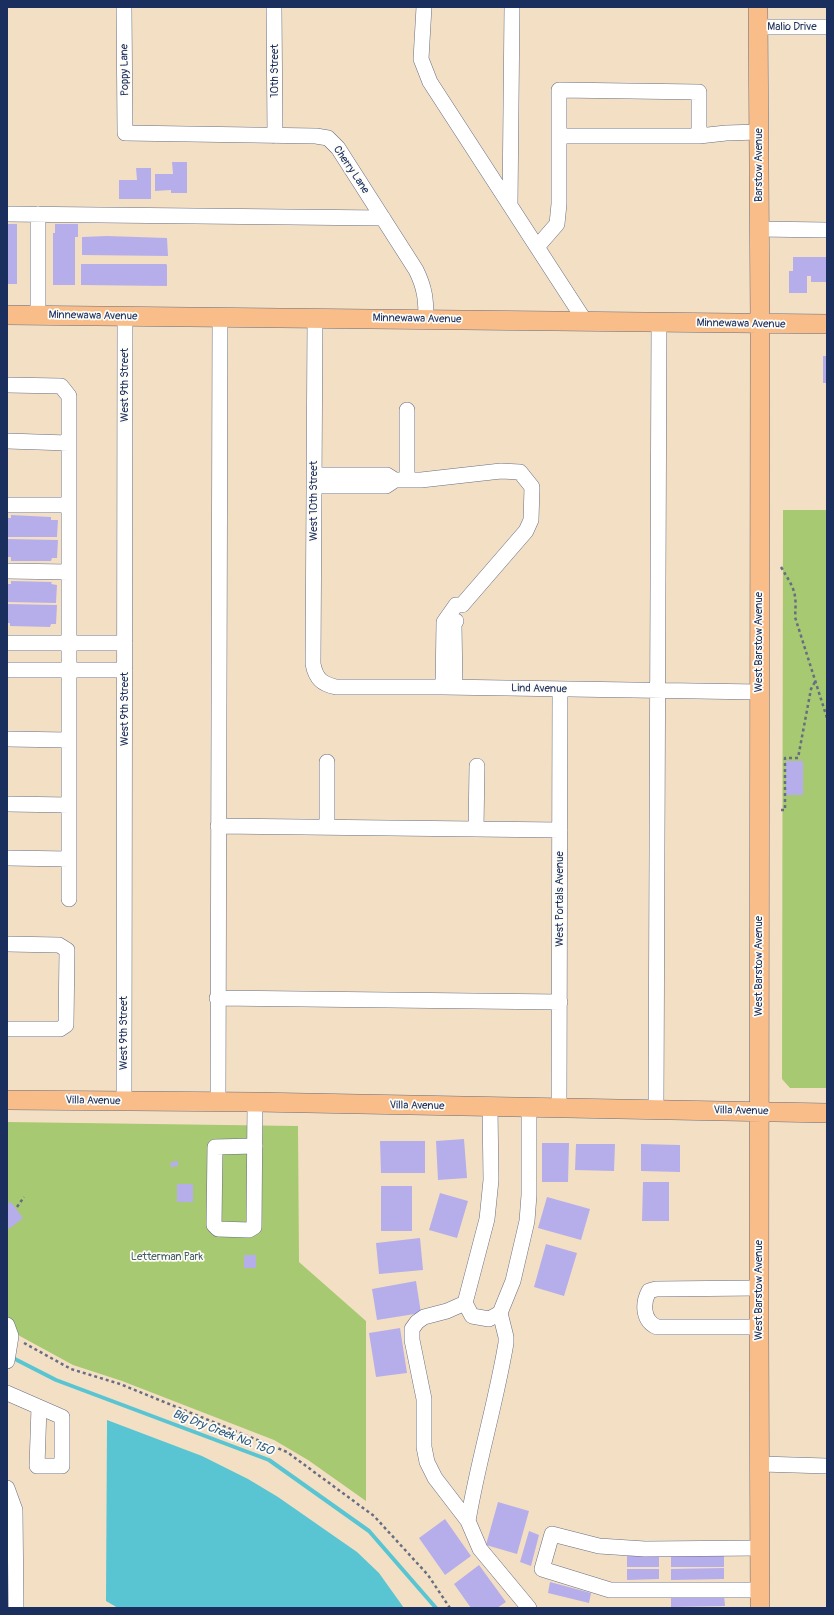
<!DOCTYPE html>
<html>
<head>
<meta charset="utf-8">
<style>
  body { margin:0 }
  #map { position:relative; width:834px; height:1615px; overflow:hidden; background:#f3e0c4; font-family:Pangolin,sans-serif }
  canvas { display:block }
  .frame { position:absolute; inset:0; border:8px solid #1b2f5e; pointer-events:none }
</style>
</head>
<body>
<div id="map">
<canvas width="834" height="1615"></canvas>
<div class="frame"></div>
</div>
<script>
const ctx = document.querySelector('canvas').getContext('2d');
ctx.lineJoin = 'round';
function paint(path, color) {
  ctx.fillStyle = color;
  ctx.fill(path, 'evenodd');
}
function stroke(path, color, width, dash) {
  ctx.strokeStyle = color;
  ctx.lineWidth = width;
  ctx.lineCap = dash ? 'butt' : 'round';
  ctx.setLineDash(dash || []);
  ctx.stroke(path);
}
function write(font, color, halo, rows, align = 'center') {
  ctx.font = font + ' Pangolin,sans-serif';
  ctx.lineWidth = 3.5;
  ctx.setLineDash([]);
  ctx.textBaseline = 'middle';
  ctx.strokeStyle = halo;
  ctx.fillStyle = color;
  for (const [text, x, y, turn = 0] of rows) {
    ctx.save();
    ctx.translate(x, y);
    ctx.rotate((+turn || 0) * Math.PI / 180);
    ctx.textAlign = isNaN(turn) ? turn : align;
    if (halo) ctx.strokeText(text, 0, 0);
    ctx.fillText(text, 0, 0);
    ctx.restore();
  }
}
paint(new Path2D(`
  M783,510H827V1088H790L782,1079Z
  M7,1122L298,1126L299,1262L366,1321V1501L308,1460L274,1440L122,1381L73,1365L7,1329Z`), '#a7c971');
paint(new Path2D(`
  M107,1420L202,1456L248,1479L278,1497L357,1552L379,1573L404,1608H118L106,1601Z`), '#59c4d2');
stroke(new Path2D(`
  M11,1357L56,1380L269,1460L369,1531L436,1608`), '#59c4d2', 4);
paint(new Path2D(`
  M172,162H187V193H171V190L155,191V174H173Z
  M136,168H151V199H119V180H137Z
  M7,224H17V284H7Z
  M55,224H78V237H75V285H53V233H55Z
  M107,236L167,238L168,256L82,255V237Z
  M793,257H827V282H811V276H807V293H789V271H793Z
  M81,264H166L167,265V286L81,285Z
  M823,356H827V383H823Z
  M11,515L51,517V520H58L57,537H7V518H11Z
  M7,539L58,540L57,558H52L51,561H11V557H7Z
  M11,581L52,582L51,584L57,585L56,603L7,602V584H11Z
  M7,604L57,605L56,624H51L50,627L10,626V623H7Z
  M786,761H803V795H786Z
  M464,1139L467,1178L438,1180L436,1141Z
  M380,1141H425V1173H381Z
  M542,1143H569L568,1182H542Z
  M576,1144H615L614,1171L575,1170Z
  M641,1144L680,1145V1172L641,1171Z
  M178,1161V1166L170,1167L171,1162Z
  M643,1182H669V1221H642Z
  M177,1184H193V1202H177Z
  M381,1186H412V1231H381Z
  M440,1193L468,1201L457,1238L429,1230Z
  M547,1197L590,1209L581,1240L538,1228Z
  M11,1202L23,1218L9,1229L7,1225V1204Z
  M420,1238L423,1270L379,1274L376,1243Z
  M546,1244L577,1253L564,1296L534,1287Z
  M244,1255H256V1268H244Z
  M416,1281L421,1313L377,1320L372,1289Z
  M400,1328L407,1373L376,1377L369,1333Z
  M498,1502L529,1511L517,1554L486,1545Z
  M445,1519L471,1556L445,1575L419,1538Z
  M529,1531L539,1535L531,1566L520,1562Z
  M627,1556H659V1567H627Z
  M671,1556H724V1567H671Z
  M479,1565L506,1602L497,1608H471L454,1584Z
  M724,1568V1579L671,1580V1569Z
  M627,1569H659V1579L627,1580Z
  M550,1582L591,1593L589,1603L548,1593Z
  M724,1595L725,1606L671,1607V1596Z`), '#b6aeea');
const minor = new Path2D(`
  M124,7L125,133L316,136L328,138L338,148L416,270C425,288 426,300 426,319
  M274,7L275,136
  M424,7L421,59L430,82L537,247
  M758,27H827
  M559,136H699L726,133L759,132
  M510,205L512,7
  M7,214L383,218
  M758,229L827,230
  M38,315V214
  M315,318L313,664C316,679 322,684 336,687H443L759,692
  M585,321L537,247L557,224L559,204V90L699,92V136
  M7,385L61,386L69,396V899
  M7,441L68,443
  M314,475H387L395,480
  M407,480V410
  M315,486H386L395,480H421L501,471L520,472L532,487L531,520L526,531L462,605H456L444,622L443,687
  M7,505H68
  M7,571L68,572
  M7,643H125
  M7,670H125
  M455,687L454,624L456,621
  M7,739L68,740
  M327,762V827
  M7,804L69,805
  M218,826L560,830
  M476,829L477,766
  M7,858L69,859
  M7,944L59,945L67,950L66,1025L60,1029H7
  M217,998L560,1002
  M124,1102L125,316
  M218,1102L220,317
  M490,1107L491,1180L487,1219L465,1303L472,1316L489,1319L500,1313L513,1281L527,1221L529,1195V1108
  M559,1109L560,689
  M656,1110L659,323
  M255,1146L215,1147L214,1225L218,1229L249,1230L254,1227L255,1102
  M759,1288L656,1289L649,1291C642,1304 643,1321 657,1327H759
  M465,1303L447,1311L424,1317L417,1322L412,1329V1340L424,1399V1447L427,1462L435,1478L468,1521L480,1549L529,1608
  M7,1325L11,1336L7,1361
  M7,1393L62,1417V1466H37L39,1407
  M761,1464L827,1466
  M7,1488L15,1510L16,1608
  M468,1521C478,1461 496,1403 506,1343V1337L500,1313
  M760,1590H610L542,1569L552,1534L599,1546L645,1549L760,1548`);
const major = new Path2D(`
  M758,7L760,324L759,1327L760,1608
  M7,315L827,324
  M7,1100L255,1102L827,1113`);
stroke(minor, '#676d82', 16);
stroke(major, '#676d82', 20);
stroke(new Path2D(`
  M781,567C794,589 797,591 795,617L827,718
  M781,810H785V758H798L811,689L815,682
  M17,1207L24,1197
  M24,1343L71,1369L120,1384L287,1452L374,1516L428,1575L450,1608`), '#676d82', 2.5, [3, 3]);
stroke(minor, '#fff', 15);
stroke(major, '#f8bd88', 19);
write('11px', '#1b2f5e', '#fdfcf7', [
  ["Malio Drive",792,27],
  ["Poppy Lane",125,70,-91],
  ["10th Street",275,71,-90],
  ["Barstow Avenue",759,165,-90],
  ["Cherry Lane",351,170,56],
  ["Minnewawa Avenue",93,316,1],
  ["Minnewawa Avenue",417,319,1],
  ["Minnewawa Avenue",741,324,1],
  ["West 9th Street",125,385,-90],
  ["West 10th Street",314,501,-90],
  ["West Barstow Avenue",759,642,-90],
  ["Lind Avenue",539,689,1],
  ["West 9th Street",125,709,-90],
  ["West Portals Avenue",560,899,-90],
  ["West Barstow Avenue",759,966,-90],
  ["West 9th Street",124,1033,-90],
  ["Villa Avenue",93,1101,1],
  ["Villa Avenue",417,1106,1],
  ["Villa Avenue",741,1111,1],
  ["West Barstow Avenue",759,1290,-90]
]);
write('11px', '#455d64', '#fdfcf7', [
  ["Letterman Park",167,1257]
]);
write('italic 12px', '#2e5c81', '#fdfcf7', [
  ["Big Dry Creek No. 150",223,1433,21]
]);
</script>
</body>
</html>
